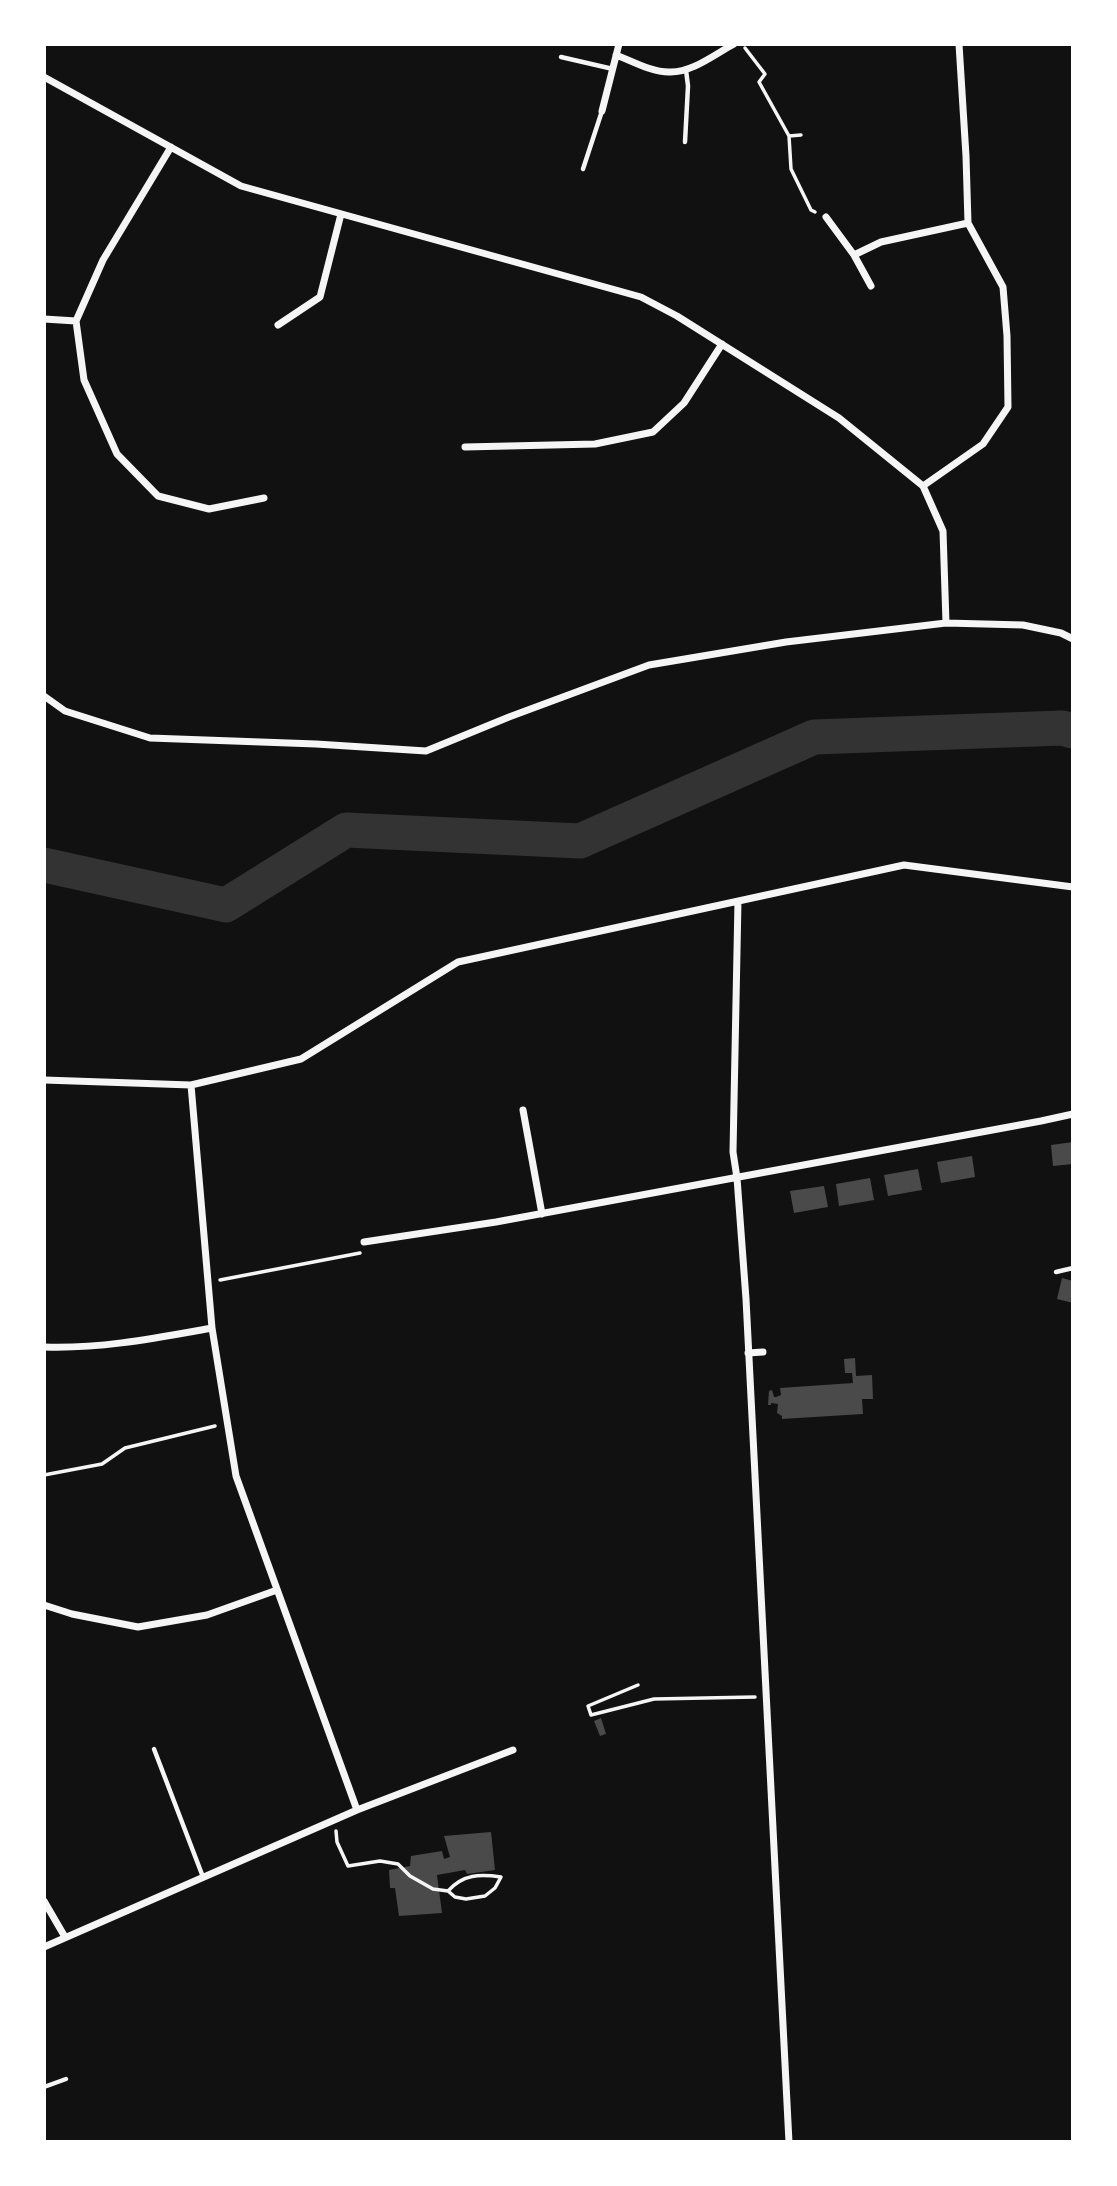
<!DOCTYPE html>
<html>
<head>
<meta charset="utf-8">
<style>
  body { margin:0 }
  #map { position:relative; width:1117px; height:2186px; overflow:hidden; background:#111; font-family:"Nunito Sans",sans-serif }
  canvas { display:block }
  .frame { position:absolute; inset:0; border:46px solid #fff; pointer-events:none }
</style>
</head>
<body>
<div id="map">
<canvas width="1117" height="2186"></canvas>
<div class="frame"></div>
</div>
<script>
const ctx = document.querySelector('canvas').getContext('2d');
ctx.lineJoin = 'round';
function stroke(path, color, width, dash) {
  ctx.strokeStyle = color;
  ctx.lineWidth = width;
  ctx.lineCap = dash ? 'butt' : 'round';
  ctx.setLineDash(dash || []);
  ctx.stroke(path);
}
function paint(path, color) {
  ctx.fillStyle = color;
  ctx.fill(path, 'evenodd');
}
stroke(new Path2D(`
  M44,865L226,905L346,830L580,841L814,737L1062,728L1073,731`), '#333', 35);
paint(new Path2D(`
  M1073,1142V1164L1053,1166L1051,1145Z
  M972,1156L975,1177L941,1183L937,1162Z
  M918,1169L922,1190L888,1196L884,1175Z
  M870,1178L874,1200L839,1206L836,1184Z
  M824,1186L828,1207L794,1213L790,1191Z
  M1062,1278L1073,1281V1303L1057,1299Z
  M855,1358L856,1376L872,1375L873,1399H862L863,1414L782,1419V1416L777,1413L778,1404L771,1403V1405H768L769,1391L772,1390L774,1397H776L781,1395L780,1388L853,1383L852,1373H845L844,1359Z
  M601,1718L606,1734L600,1736L594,1721Z
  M491,1832L495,1870L467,1874L465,1870L437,1875L442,1913L399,1916L395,1888H390L389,1870L410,1866L411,1856L442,1851L444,1859L450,1857L444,1836Z`), '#4a4a4a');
stroke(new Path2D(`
  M745,48L765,74L759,82L789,136L791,169L811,210L815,212
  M789,136L801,135
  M220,1280L360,1253
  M44,1475L102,1464L125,1448L215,1426
  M638,1685L588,1706L591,1715L654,1699L755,1697
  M336,1831L337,1842L348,1866L380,1861L398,1864L410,1876L433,1889L448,1891L455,1897L466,1899L485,1896L495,1888L501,1877C480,1874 463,1874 448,1891`), '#f5f5f5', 3.5);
stroke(new Path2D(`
  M561,57L613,69
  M685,142L688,86L686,70
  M583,169L602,111
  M1056,1272L1073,1268
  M154,1749L203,1877
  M44,2087L66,2079`), '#f5f5f5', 4.5);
stroke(new Path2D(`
  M616,55C632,61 651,72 669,72C692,73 715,54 734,44
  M44,77L241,186L641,297L677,316L839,418L923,486L943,531L946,623
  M602,111L619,44
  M171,147L103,260L76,321L84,380L117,454L158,496L209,509L264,498
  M826,217L854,255L871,286
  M854,255L881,242L968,223
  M44,319L76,321
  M278,325L320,297L341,214
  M465,447L595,444L653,432L684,403L722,344
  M923,486L983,444L1008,407L1007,336L1003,287L968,223L966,156L959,44
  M44,696L65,711L150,738L316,744L426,751L509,717L649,665L786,642L946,623L1023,625L1061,633L1073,639
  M738,901L733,1152L737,1178L746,1299L789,2142
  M44,1080L191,1085L301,1059L458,962L904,865L1073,887
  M191,1085L212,1328L236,1476L357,1810
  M523,1110L542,1214
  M364,1242L496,1222L1041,1121L1073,1114
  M44,1347C101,1349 156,1338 212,1328
  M748,1353L763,1352
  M44,1605L72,1614L138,1627L207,1615L277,1590
  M44,1901L65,1937
  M44,1947L357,1810L513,1750`), '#f5f5f5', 7);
</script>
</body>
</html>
